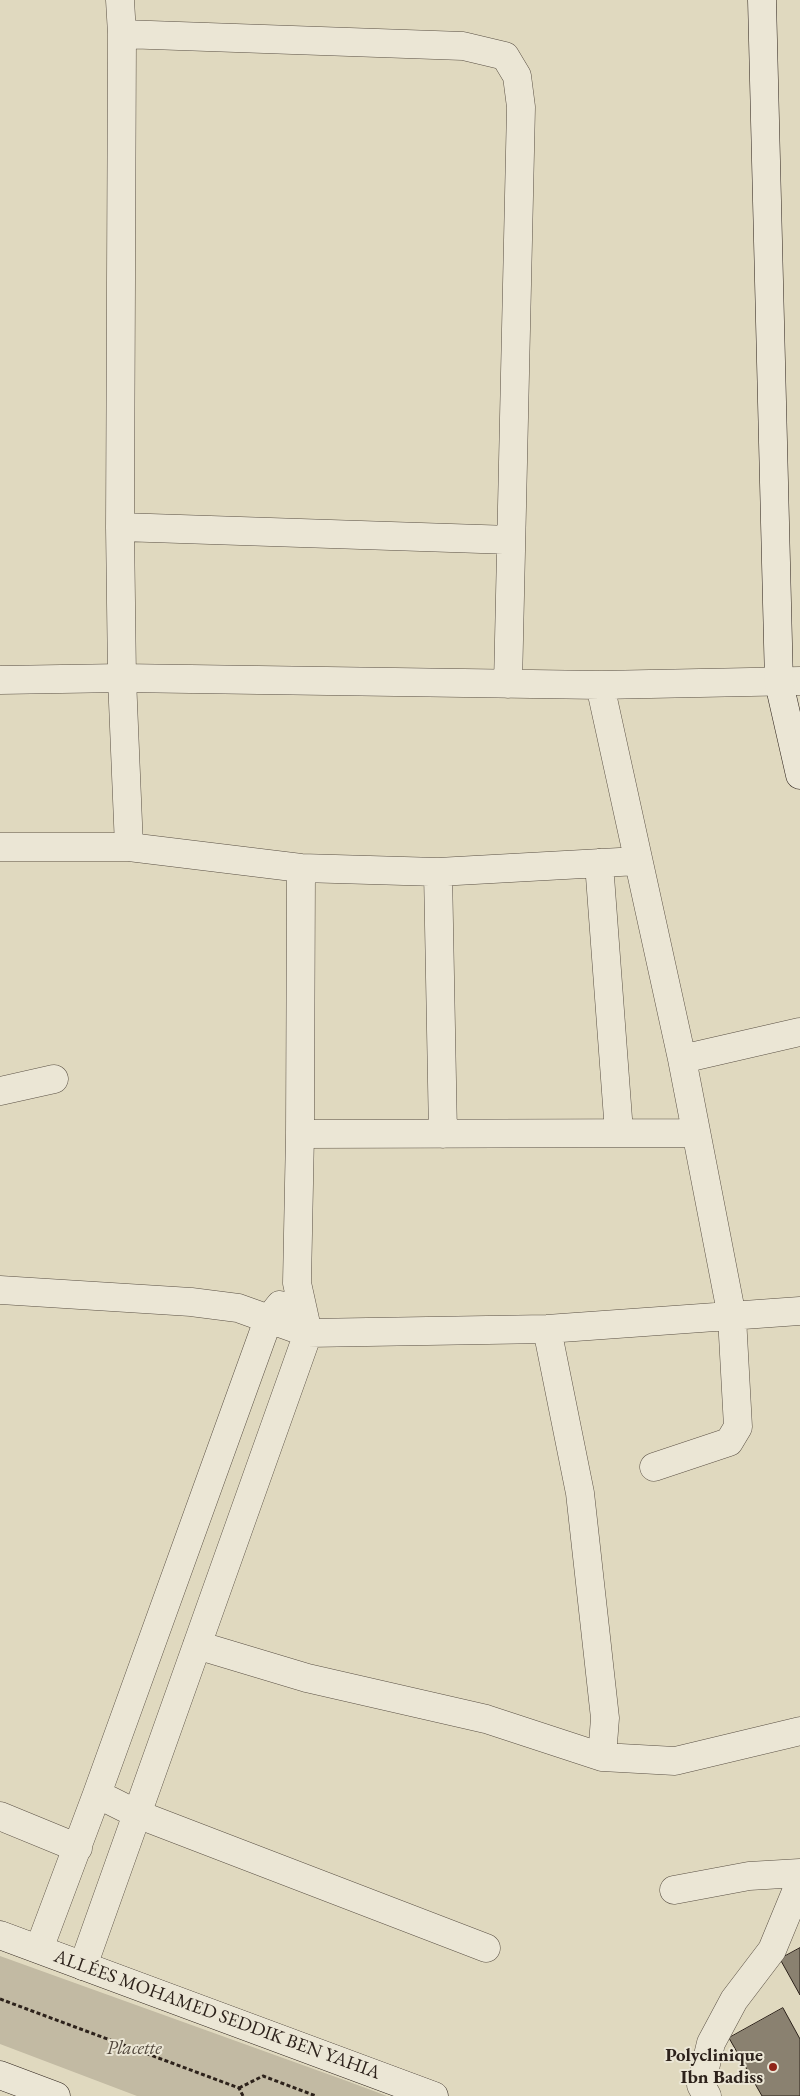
<!DOCTYPE html>
<html>
<head>
<meta charset="utf-8">
<style>
  body { margin:0 }
  canvas { display:block; background:#e0d9bf }
</style>
</head>
<body>
<canvas width="800" height="2096"></canvas>
<script>
const ctx = document.querySelector('canvas').getContext('2d');
ctx.lineJoin = 'round';
function paint(path, color) {
  ctx.fillStyle = color;
  ctx.fill(path, 'evenodd');
}
function stroke(path, color, width, dash) {
  ctx.strokeStyle = color;
  ctx.lineWidth = width;
  ctx.lineCap = dash ? 'butt' : 'round';
  ctx.setLineDash(dash || []);
  ctx.stroke(path);
}
function write(font, color, halo, rows, align = 'center') {
  ctx.font = font + ' "EB Garamond",serif';
  ctx.lineWidth = 4;
  ctx.setLineDash([]);
  ctx.textBaseline = 'middle';
  ctx.strokeStyle = halo;
  ctx.fillStyle = color;
  for (const [text, x, y, turn = 0] of rows) {
    ctx.save();
    ctx.translate(x, y);
    ctx.rotate((+turn || 0) * Math.PI / 180);
    ctx.textAlign = isNaN(turn) ? turn : align;
    if (halo) ctx.strokeText(text, 0, 0);
    ctx.fillText(text, 0, 0);
    ctx.restore();
  }
}
paint(new Path2D(`
  M0,1956L347,2081L387,2096H137L0,2044Z`), '#c2baa3');
const building = new Path2D(`
  M800,1948V1995L780,1959Z
  M783,2008L800,2039V2096H762L729,2038Z`);
paint(building, '#8a8170');
stroke(building, '#2d221b', 1);
const street = new Path2D(`
  M120,0L122,34L120,527L122,678L129,847
  M122,34L463,46L505,56L517,76L521,107L508,684
  M120,527L511,540
  M0,680L122,678L600,685L800,681
  M600,685L682,1059L732,1317L738,1427L729,1442L654,1467
  M0,847H129L301,868L438,872L638,861
  M599,863L619,1132
  M438,872L443,1134
  M682,1059L800,1032
  M0,1091L54,1079
  M300,1134L695,1133
  M0,1290L191,1302L238,1308L308,1333L547,1329L800,1311
  M547,1329L580,1493L605,1718L602,1757L675,1761L800,1731
  M197,1645L307,1678L486,1719L602,1757
  M97,1794L137,1814L486,1948
  M0,1816L78,1848
  M674,1890L749,1876L800,1873
  M39,1949L97,1794L268,1320L280,1305
  M83,1966L308,1333L297,1283L300,1134L301,868
  M707,2096L701,2085L711,2043L734,2000L772,1950L800,1882`);
const secondary = new Path2D(`
  M762,0L779,683L800,775
  M0,1935L434,2096
  M0,2075L56,2096`);
stroke(street, '#5a5044', 29);
stroke(secondary, '#2d221b', 29);
stroke(new Path2D(`
  M0,1999L239,2088L243,2096
  M239,2088L263,2076L316,2096`), '#2d221b', 3, [4, 2.5]);
stroke(street, '#ebe6d5', 28);
stroke(secondary, '#ebe6d5', 28);
for (const [x, y, r, color] of [
  [773,2067,5,"#8f2418"]
]) {
  const dot = new Path2D();
  dot.arc(x, y, r, 0, 2 * Math.PI);
  ctx.fillStyle = color;
  ctx.fill(dot);
  stroke(dot, '#ebe6d5', 2);
}
write('19px', '#2d221b', '#ebe6d5', [
  ["ALLÉES MOHAMED SEDDIK BEN YAHIA",217,2015,20]
]);
write('italic 19px', '#52483d', '#ebe6d5', [
  ["Placette",134,2049]
]);
write('bold 19px', '#2d221b', '#ebe6d5', [
  ["Polyclinique",763,2056],
  ["Ibn Badiss",763,2078]
], 'right');
</script>
</body>
</html>
